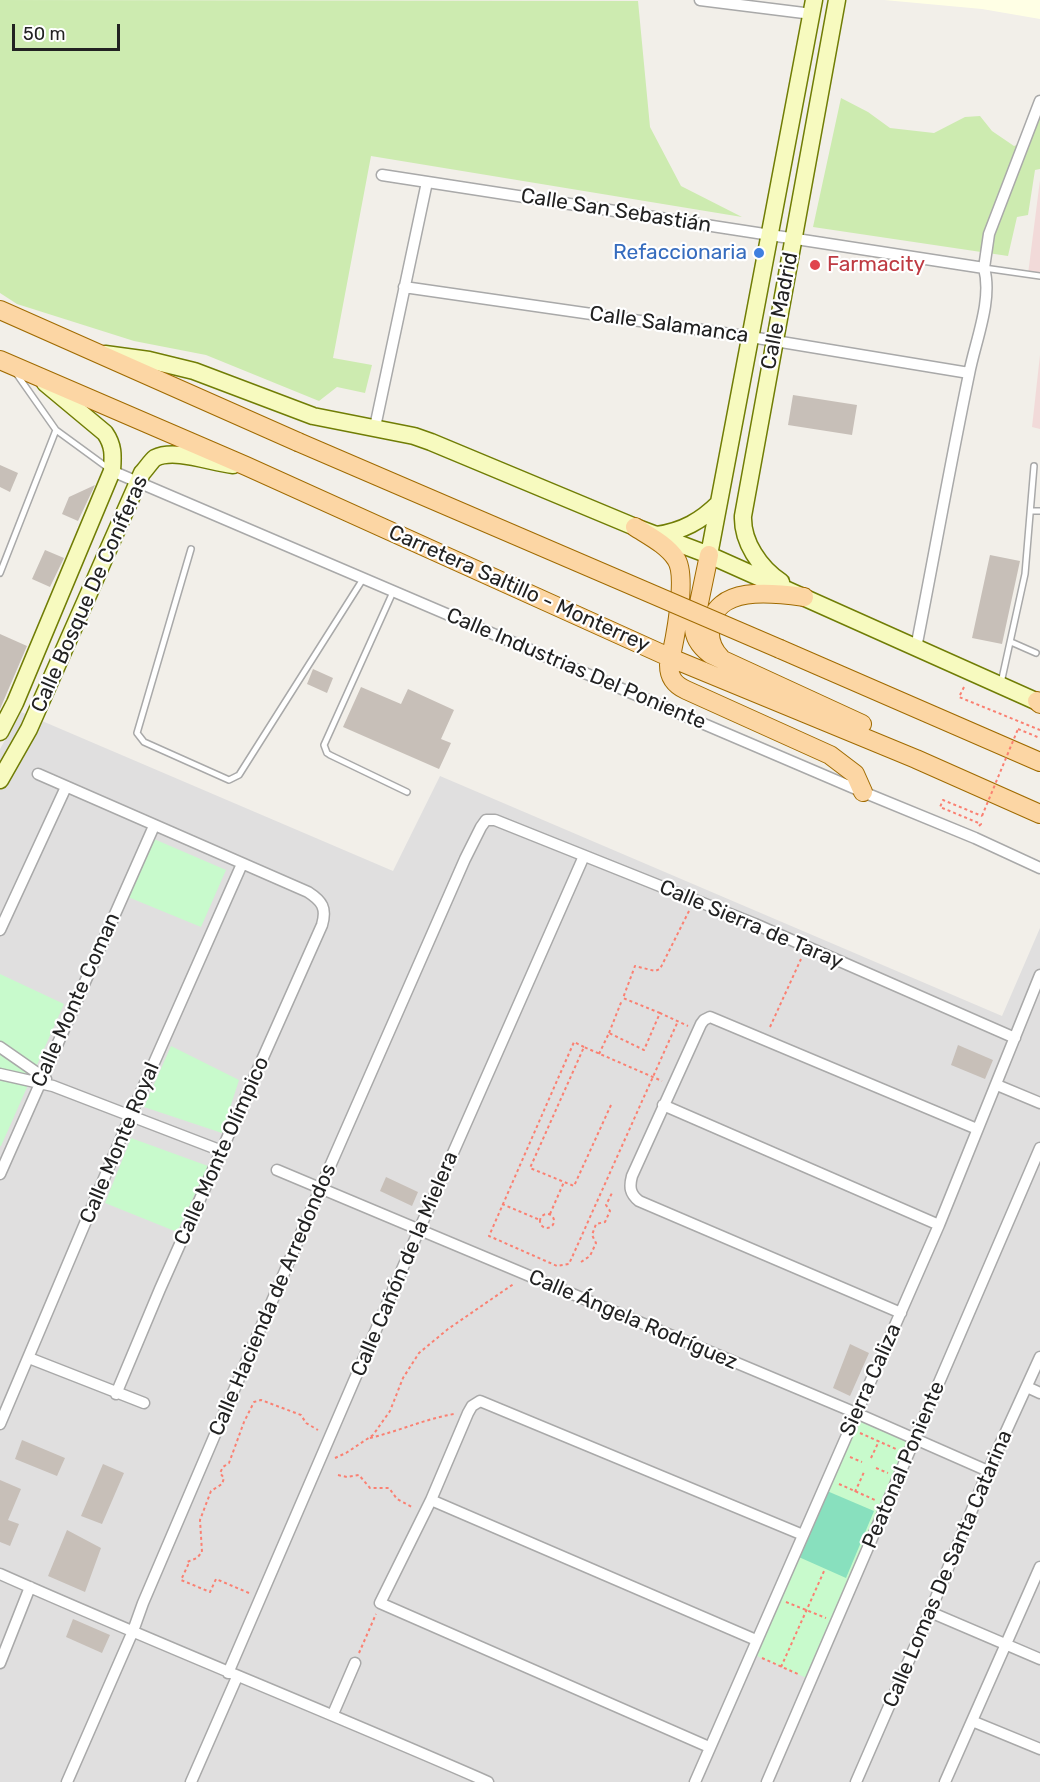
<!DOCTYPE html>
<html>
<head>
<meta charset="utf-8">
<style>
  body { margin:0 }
  #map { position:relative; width:1040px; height:1782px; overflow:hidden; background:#f2efe9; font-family:Rubik,sans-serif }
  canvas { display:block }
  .scale { position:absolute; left:12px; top:24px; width:108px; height:27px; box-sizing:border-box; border:3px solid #222; border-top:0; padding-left:8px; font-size:18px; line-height:21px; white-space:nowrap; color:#222; -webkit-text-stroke:4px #fff; paint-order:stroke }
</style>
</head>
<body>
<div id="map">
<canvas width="1040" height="1782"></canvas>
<div class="scale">50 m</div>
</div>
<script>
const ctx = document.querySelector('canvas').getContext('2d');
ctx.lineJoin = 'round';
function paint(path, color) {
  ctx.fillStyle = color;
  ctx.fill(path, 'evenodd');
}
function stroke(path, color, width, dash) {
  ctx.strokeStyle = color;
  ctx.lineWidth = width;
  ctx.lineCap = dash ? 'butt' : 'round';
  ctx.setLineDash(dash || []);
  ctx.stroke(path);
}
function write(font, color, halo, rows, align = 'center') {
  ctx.font = font + ' Rubik,sans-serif';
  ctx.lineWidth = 4.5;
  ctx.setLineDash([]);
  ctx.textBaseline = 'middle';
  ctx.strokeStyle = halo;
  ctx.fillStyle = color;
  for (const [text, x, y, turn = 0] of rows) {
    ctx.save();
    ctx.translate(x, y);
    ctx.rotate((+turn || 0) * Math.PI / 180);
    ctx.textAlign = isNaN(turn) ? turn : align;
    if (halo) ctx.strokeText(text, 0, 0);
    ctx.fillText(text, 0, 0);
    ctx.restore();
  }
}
paint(new Path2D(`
  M21,712L393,871L440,776L1002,1016L1040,928V1782H0V749Z`), '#e0dfdf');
paint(new Path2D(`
  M1040,180V278L1028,274Z
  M1040,355V429L1032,427Z`), '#f2dad9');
paint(new Path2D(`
  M884,0H1040V19L982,9Z`), '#ffffe5');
paint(new Path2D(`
  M0,0L638,1L650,127L681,186L742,217L371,156L333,358L372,365L365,393L337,387L319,401L206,355L134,341L17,304L0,293Z
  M841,98L868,112L890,128L934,133L965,117L980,116L992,131L1014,146L1029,140L1040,109V169L1035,170L1028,215L1017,217L1008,256L813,227Z`), '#cdebb0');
paint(new Path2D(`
  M154,839L226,870L201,927L128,897Z
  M0,974L64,1004L1,1146H0Z
  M171,1046L239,1080L222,1133L144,1107Z
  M131,1138L208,1166L177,1232L105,1203Z
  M855,1409L918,1436L811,1680L748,1652Z`), '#c8facc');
paint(new Path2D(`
  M820,1488L874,1511L846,1578L792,1554Z`), '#88e0be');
paint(new Path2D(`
  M793,395L857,405L852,435L788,425Z
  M0,465L18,473L10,492L0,487Z
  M95,485L78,521L62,514L69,497Z
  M45,550L64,558L50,587L32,579Z
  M990,555L1020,561L1002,644L972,638Z
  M0,634L27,646L0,709Z
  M313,669L333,678L327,693L307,684Z
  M361,687L401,704L408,689L454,710L441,739L451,743L439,769L343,727Z
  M958,1045L993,1060L985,1079L951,1065Z
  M386,1177L418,1192L412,1206L380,1191Z
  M850,1344L869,1353L850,1396L833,1388Z
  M22,1440L65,1458L57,1476L15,1459Z
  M103,1464L124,1473L102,1524L81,1516Z
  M0,1480L21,1489L8,1520L19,1524L10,1546L0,1542Z
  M67,1530L101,1548L85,1592L48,1576Z
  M73,1619L110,1635L102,1653L66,1637Z`), '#c7bfb8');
const lane = new Path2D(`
  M984,268L1040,276
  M56,430L108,468
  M1031,511H1040
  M191,549L137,733L144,742L229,780L239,775L363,579
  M0,573L56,430L16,373
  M393,592L324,745L327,753L330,755L407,792
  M1011,642L1036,653
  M1001,683L1025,574L1034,466`);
const street = new Path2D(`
  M700,0L812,14
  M382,175L984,268C993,300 975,342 969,374C950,465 934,557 916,648
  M984,268L989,234L1040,101
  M404,287L751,337L969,373
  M375,427L427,182
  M112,471L863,792L975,838L1040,868
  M38,774L308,892C322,901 327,908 322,925L160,1289L116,1394
  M0,930L66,787
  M0,1047L46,1079
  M0,1074L53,1086L222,1151
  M997,1085L1040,1103
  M663,1105L939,1225
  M277,1170L856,1413L988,1471
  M0,1174L154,826
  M901,1313L639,1201C630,1194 629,1187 632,1176L701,1024L704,1020L710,1017L977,1129
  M29,1358L144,1403
  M1027,1387L1040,1393
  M0,1424L130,1117L242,864
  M431,1500L756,1640
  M0,1574C162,1646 326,1711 488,1782
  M930,1612L1040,1659
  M0,1663L30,1587
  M228,1673L419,1230L584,856
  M333,1714L355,1663
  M972,1721L1040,1749
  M709,1747L380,1603L431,1500L468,1413L472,1406L480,1401L803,1535
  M67,1782L133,1631L143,1603L320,1189L465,859L481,827L486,820H495L755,924L1015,1038
  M191,1782L237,1677
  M695,1782L939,1225L1040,975
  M767,1782L1040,1148
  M856,1782L930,1612L988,1471L1040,1357
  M945,1782L1040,1567`);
const secondary = new Path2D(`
  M105,354L149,360L194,371L313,416L414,436L431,442L635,527L709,555L1040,703
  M657,535C683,531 701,521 719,503
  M709,555L814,0
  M781,582C760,568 742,542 743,516L837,0
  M0,732L15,703L112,471C113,456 114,446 105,433L45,383
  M0,780L29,729L142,473C146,469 151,461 155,458C175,448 212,463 233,465`);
const primary = new Path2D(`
  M0,310L298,442
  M0,360L246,466L671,658L916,759L1040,814
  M635,527C649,536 667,545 676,559C688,576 674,644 669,665C669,678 675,685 686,690L830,755L855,774L863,792
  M709,555L694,627C694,639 701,647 710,654L862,724
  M780,649L1040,762
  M721,658C713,650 709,641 710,629C713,584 775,593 804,597
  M1037,701L1040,704`);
stroke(lane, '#a9a9a9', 8);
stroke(street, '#a9a9a9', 13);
stroke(secondary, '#707d05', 19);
stroke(primary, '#a06b00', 20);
stroke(new Path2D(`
  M964,687L959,697L1040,730
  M1018,729L1040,738
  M979,826L981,824L940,807L943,800L982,816
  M660,1013L623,998L635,966L655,971L660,969L689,911
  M770,1027L801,959
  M609,1033L622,1000
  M584,1047L574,1042L489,1236L557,1266L569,1264L678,1021
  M599,1054L609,1033L644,1050L660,1013L688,1026
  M611,1105L574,1186L530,1168L584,1047L662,1081
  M502,1204L540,1220
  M550,1214L564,1182
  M540 1221a7 7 0 1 1 14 0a7 7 0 1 1-14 0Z
  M581,1262L590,1256L596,1243L592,1235L596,1224L605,1222L610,1211L606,1205L612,1193
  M860,1433L896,1449
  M370,1438C399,1431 425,1419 454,1414
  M850,1457L862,1462
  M335,1458L346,1453L373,1435L390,1411L403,1378L419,1353L448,1329L515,1283
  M871,1458L879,1441
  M876,1468L888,1473
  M338,1475L347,1477L359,1475L370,1488H389L397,1499L412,1507
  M839,1484L875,1500
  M855,1492L864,1472
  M249,1593L216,1579L210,1592L181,1580L188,1565L187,1562L197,1558L202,1552L200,1520L211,1491L222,1484L224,1478L220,1473L223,1467L229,1463L244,1422L254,1402L261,1400L301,1415L306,1423L318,1430
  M786,1602L826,1618
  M359,1653L376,1614
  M762,1658L800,1675
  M781,1667L825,1569`), '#fa8072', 2, [3, 3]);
stroke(lane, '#fff', 5);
stroke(street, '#fff', 10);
stroke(secondary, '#f7fabf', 16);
stroke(primary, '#fcd6a4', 18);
const primaryBridge = new Path2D(`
  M298,442L780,649`);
stroke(primaryBridge, '#a06b00', 20, []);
stroke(new Path2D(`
  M982,816L1018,729`), '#fa8072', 2, [3, 3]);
stroke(primaryBridge, '#fcd6a4', 18);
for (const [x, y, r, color] of [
  [759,253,6,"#3f7fe0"],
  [815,265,6,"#e0444e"]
]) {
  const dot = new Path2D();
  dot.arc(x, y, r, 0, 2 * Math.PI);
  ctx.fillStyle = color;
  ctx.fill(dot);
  stroke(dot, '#fff', 2);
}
write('21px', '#222', '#fff', [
  ["Calle San Sebastián",616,211,9],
  ["Calle Madrid",780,311,-79],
  ["Calle Salamanca",669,325,8],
  ["Carretera Saltillo - Monterrey",519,589,24],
  ["Calle Bosque De Coníferas",90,594,-66],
  ["Calle Industrias Del Poniente",576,669,23],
  ["Calle Sierra de Taray",751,925,23],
  ["Calle Monte Coman",76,1000,-66],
  ["Calle Monte Royal",120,1143,-67],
  ["Calle Monte Olímpico",222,1151,-66],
  ["Calle Cañón de la Mielera",405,1264,-67],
  ["Calle Hacienda de Arredondos",273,1300,-67],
  ["Calle Ángela Rodríguez",633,1320,23],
  ["Sierra Caliza",871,1380,-66],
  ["Peatonal Poniente",904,1465,-67],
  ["Calle Lomas De Santa Catarina",948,1569,-67]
]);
write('21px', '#366cbe', '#fff', [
  ["Refaccionaria",747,253]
], 'right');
write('21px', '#be3a42', '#fff', [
  ["Farmacity",827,265]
], 'left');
</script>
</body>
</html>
